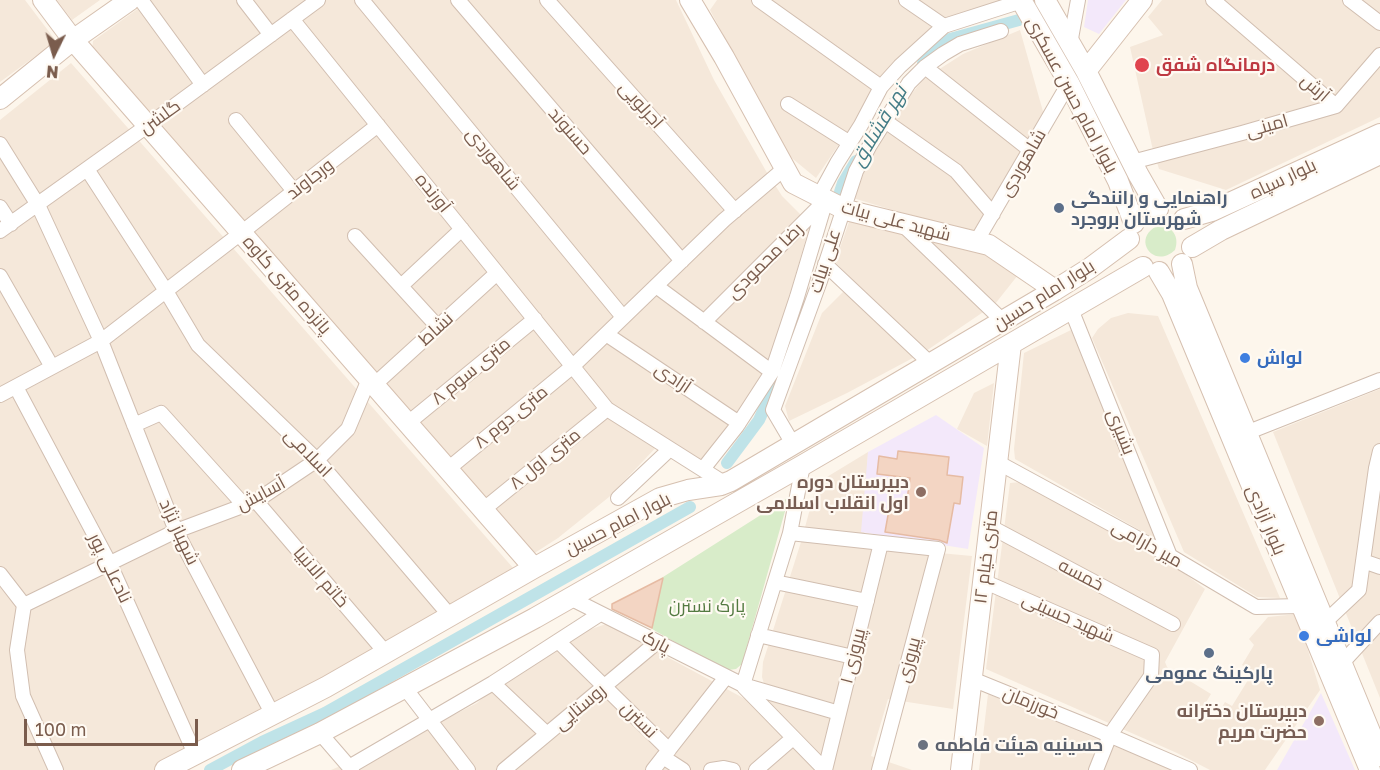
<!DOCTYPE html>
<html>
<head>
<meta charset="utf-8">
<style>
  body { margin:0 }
  #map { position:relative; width:1380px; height:770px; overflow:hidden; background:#fdf6ec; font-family:"Golos Text",sans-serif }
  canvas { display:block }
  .north { position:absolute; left:24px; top:24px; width:60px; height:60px; -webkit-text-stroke:4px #fffaf3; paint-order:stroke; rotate:185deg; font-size:16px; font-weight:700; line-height:24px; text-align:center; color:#7a5c4d }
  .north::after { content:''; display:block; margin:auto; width:21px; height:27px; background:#7a5c4d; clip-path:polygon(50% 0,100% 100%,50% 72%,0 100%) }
  .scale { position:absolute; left:24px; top:719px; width:174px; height:27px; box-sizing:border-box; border:3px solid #7a5c4d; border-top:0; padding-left:8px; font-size:18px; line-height:21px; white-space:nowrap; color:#7a5c4d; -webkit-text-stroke:4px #fffaf3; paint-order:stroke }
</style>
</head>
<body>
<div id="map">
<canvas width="1380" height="770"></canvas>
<div class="north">N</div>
<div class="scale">100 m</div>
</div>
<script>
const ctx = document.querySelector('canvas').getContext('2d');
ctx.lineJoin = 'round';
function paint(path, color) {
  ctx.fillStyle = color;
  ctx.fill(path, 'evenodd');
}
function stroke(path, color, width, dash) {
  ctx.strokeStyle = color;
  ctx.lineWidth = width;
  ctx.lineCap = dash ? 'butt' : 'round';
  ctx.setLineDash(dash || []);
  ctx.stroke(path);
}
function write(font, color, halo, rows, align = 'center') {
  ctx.font = font + ' "Golos Text",Cairo,sans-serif';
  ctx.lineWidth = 4.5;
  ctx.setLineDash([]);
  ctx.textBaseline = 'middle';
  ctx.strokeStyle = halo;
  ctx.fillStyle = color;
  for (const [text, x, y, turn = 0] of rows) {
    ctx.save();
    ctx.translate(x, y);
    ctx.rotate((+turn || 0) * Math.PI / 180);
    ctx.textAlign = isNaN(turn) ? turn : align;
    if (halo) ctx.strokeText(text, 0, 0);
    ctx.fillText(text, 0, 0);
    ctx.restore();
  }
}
paint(new Path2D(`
  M0,0H25L56,41L0,82Z
  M57,0H100L72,20Z
  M150,0H676L714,80L766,171L782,196L810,224L771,362L738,414L700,461L663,440L609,497L558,538L533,554L92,51L93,41Z
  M717,0H1006L953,17L887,74L816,178L782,150L777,136L710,10Z
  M1162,0H1380V117L1226,190L1159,169L1152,146L1130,47L1163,35L1148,17Z
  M1020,30L1044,115L976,231L909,215L843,195L907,99L924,79L963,54Z
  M71,63L514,569L160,770H0V120Z
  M850,219L975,247L1018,275L995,304L926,351L847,393L789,421L785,406L822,313L844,291L855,282L835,262Z
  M1128,313L1158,316L1280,598L1257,597L1184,552L1092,338L1098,329L1111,318Z
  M1071,330L1157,540L1015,459L1014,449L1024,353Z
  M994,383L987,446L957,429L974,393Z
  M1380,389V698L1273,432Z
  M868,452L864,546L972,556L953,709L888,699L871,756L912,770H331L421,732L477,703L534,649L606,624L747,700L765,687L762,677L763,662L801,542L817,483Z
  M1022,482L1180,570L1205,589L1165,662L1167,667L1211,694L1200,712L1214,720L1225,702L1232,706L1253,672L1242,665L1254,645L1249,639L1268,617L1297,614L1320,690L1265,770H1210L1177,753L986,669L1010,483Z
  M988,694L1173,770H979Z`), '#f5e8da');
paint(new Path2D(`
  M1088,0H1126L1099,34L1084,27Z
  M936,415L984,448L968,549L861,532L868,452Z
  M1321,693L1355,770H1277Z`), '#f3e8fa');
paint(new Path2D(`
  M1157,226C1172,225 1180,236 1175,250C1154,270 1131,239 1157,226Z
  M789,497L742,664L736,669L728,670L715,665L652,629L663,577Z`), '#d8ecc9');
stroke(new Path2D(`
  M923,63L950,39L1019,20
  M840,192L843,183L856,161
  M727,463L759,420L776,382L783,372
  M210,770L262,742L325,713L690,507`), '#bfe3e8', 12);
const building = new Path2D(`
  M898,451L949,457L947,475L963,477L960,504L954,503L947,543L939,540L885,532L890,504L906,507L910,478L877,474L879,456L897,459Z
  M663,578L652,628L612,609V604Z`);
paint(building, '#f3d5c3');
stroke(building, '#e6bba3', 1.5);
const street = new Path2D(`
  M141,0L203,85
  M244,0L271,35
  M362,0L623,317
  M458,0L682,261
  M547,0L735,211
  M759,0L881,87
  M906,0L944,26
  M1213,0L1336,106
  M1350,0L1380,23
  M292,19L607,409L724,483
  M1070,44L1078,0
  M925,67L1030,150
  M788,104L850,143
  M236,120L294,191
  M885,121L956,171L993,214
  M0,144L38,205L101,341L176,531L273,715
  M1132,162L1242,133L1336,106L1380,55
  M87,169L166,291L198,345L317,460L451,617
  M819,196L837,163L861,125L881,87L900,66L944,26L1022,1
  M0,207L11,224
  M903,225L1003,321
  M0,231L147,126L318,0
  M355,236L438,327
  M976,242L1069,83
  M825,264L931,364
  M0,276L52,367
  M401,286L462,229
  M656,286L772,372
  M1071,309L1170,556
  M704,322L823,203
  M606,334L739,423
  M374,385L497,273
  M16,387L110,564L195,754
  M0,395L101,341L241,233L378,125
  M408,423L535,319
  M134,425L161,413L244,505
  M1246,433L1380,380
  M793,444L773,410L820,281L856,171L870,145L909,83L925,67L943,54L960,44L1001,31
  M997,462L1170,556L1256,607L1302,606
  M448,469L573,366L724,220L785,168
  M703,469L737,426L772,372L797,297L826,200
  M618,498L670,449
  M256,501L386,653
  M484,509L607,409
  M989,526L1173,624
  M790,533L938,549L879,770
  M1363,561L1380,567
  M0,574L24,605
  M983,581L1152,655L1151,676L1110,735L1096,770
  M775,582L867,601
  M570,598L743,685L839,713
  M1325,622L1359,590L1376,468L1380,451
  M758,635L853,657
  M558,641L669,750
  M1342,663L1380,622
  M972,679L1095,729L1190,770
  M493,683L547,734
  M743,685L790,533L803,465
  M744,687L825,770
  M405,688L468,770
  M320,733L352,770
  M663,757L683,770
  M349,767L493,683L600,614
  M56,770L23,696L17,650L24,605L176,531L256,501L317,460L348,429L369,379
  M504,770L656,643
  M653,770L726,677
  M711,770L724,768L733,770
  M756,770L793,738
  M825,770L881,543`);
const secondary = new Path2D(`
  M43,0L73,40L534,568
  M690,0L724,57L793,183L846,210L989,245L1055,290
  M1021,0L1069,83L1118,181L1134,223
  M1045,0L1086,71L1138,174L1158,209
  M1086,71L1142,0
  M0,99L73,40L130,0
  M1184,219L1212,211L1380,134
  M1192,247L1221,230L1380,154
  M1182,264L1187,288L1380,756
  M1159,272L1172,294L1370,770
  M165,770L326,687L534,568L660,498L688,490L721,485L731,481L1055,290L1090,268L1129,239
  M242,770L320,733L535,618L803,465L1143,267
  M961,770L1011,344`);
stroke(street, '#d1beb0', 16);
stroke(secondary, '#d6c0b0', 22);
stroke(street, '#fff', 14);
stroke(secondary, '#fff', 20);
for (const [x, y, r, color] of [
  [1142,65,8,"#e0444e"],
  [1059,208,6,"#5c6f8a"],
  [1245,358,6,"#3f7fe0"],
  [921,492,6,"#8d6e63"],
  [1304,636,6,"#3f7fe0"],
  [1209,653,6,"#5c6f8a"],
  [1319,721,6,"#8d6e63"],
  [923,745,6,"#6b7280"]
]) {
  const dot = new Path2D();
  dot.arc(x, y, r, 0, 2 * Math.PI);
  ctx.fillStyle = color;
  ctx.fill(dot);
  stroke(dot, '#fffaf3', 2);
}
write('bold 18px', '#be3a42', '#fffaf3', [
  ["درمانگاه شفق",1156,65]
], 'left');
write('18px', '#7a5c4d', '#fffaf3', [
  ["آرش",1315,88,41],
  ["بلوار امام حسن عسکری",1072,95,62],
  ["آجرلویی",641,105,48],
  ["گلشن",160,117,-36],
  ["امینی",1267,126,-16],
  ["حسنوند",570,131,49],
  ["شاهوردی",493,159,51],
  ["شاهوردی",1023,163,-60],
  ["ورجاوند",310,179,-38],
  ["بلوار سپاه",1283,179,-25],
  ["آورنده",433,193,51],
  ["شهید علی بیات",896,221,15],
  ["رضا محمودی",765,261,-45],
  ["علی بیات",825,261,-72],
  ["پانزده متری کاوه",287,285,49],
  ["بلوار امام حسین",1044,295,-32],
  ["نشاط",436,329,-42],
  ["۸ متری سوم",471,371,-39],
  ["آزادی",673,378,34],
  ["۸ متری دوم",511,417,-39],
  ["بشیری",1121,432,68],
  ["اسلامی",308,453,46],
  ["۸ متری اول",545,459,-39],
  ["آسایش",261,494,-28],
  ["بلوار آزادی",1266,520,67],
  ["بلوار امام حسین",618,524,-27],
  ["شهباز نژاد",179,532,65],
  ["میر دارامی",1147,544,29],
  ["۱۲ متری خیام",986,557,-83],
  ["نادعلی پور",110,568,64],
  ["خمسه",1081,575,28],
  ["خاتم الانبیا",321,577,49],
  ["شهید حسینی",1068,618,24],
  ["پارک",656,642,27],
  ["پیروزی ۱",853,656,-76],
  ["پیروزی",909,660,-75],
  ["خورزمان",1031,703,22],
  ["روستایی",580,707,-40],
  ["نسترن",639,720,45]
]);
write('bold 18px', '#4e5e75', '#fffaf3', [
  ["راهنمایی و رانندگی",1071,198],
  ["شهرستان بروجرد",1071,219],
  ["پارکینگ عمومی",1209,673,"center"]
], 'left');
write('bold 18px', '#366cbe', '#fffaf3', [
  ["لواش",1257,358],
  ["لواشی",1316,636]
], 'left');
write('bold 18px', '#785e54', '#fffaf3', [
  ["دبیرستان دوره",909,482],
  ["اول انقلاب اسلامی",909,503],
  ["دبیرستان دخترانه",1307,711],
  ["حضرت مریم",1307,732]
], 'right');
write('18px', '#537a41', '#fffaf3', [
  ["پارک نسترن",707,606]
]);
write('bold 18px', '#5b616d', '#fffaf3', [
  ["حسینیه هیئت فاطمه",935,745]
], 'left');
write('italic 20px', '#437c86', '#fffaf3', [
  ["نهر قشلاق",879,126,-59]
]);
</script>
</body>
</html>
